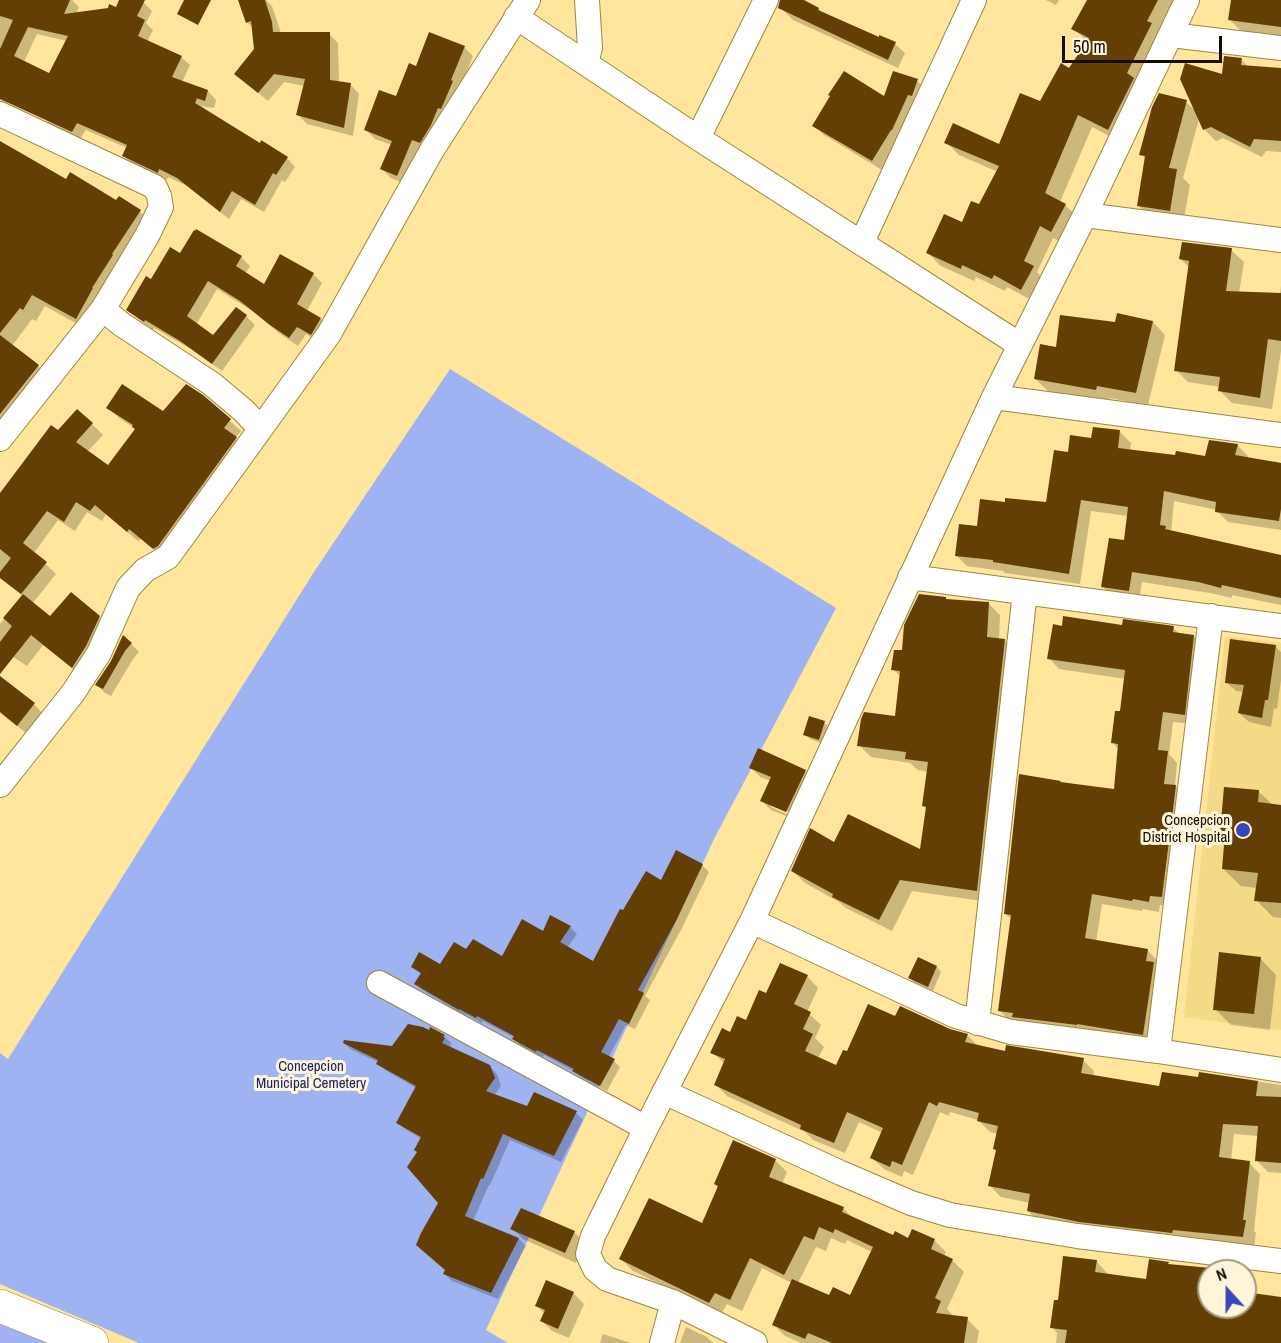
<!DOCTYPE html>
<html>
<head>
<meta charset="utf-8">
<style>
  body { margin:0 }
  #map { position:relative; width:1281px; height:1343px; overflow:hidden; background:#ffe69c; font-family:"Archivo Narrow",sans-serif }
  canvas { display:block }
  .north { position:absolute; left:1197px; top:1259px; width:60px; height:60px; box-sizing:border-box; background:#fef5d8; border:2px solid #a09882; border-radius:50%; rotate:339deg; font-size:16px; font-weight:700; line-height:24px; text-align:center; color:#140d00 }
  .north::after { content:''; display:block; margin:auto; width:21px; height:27px; background:#3746b8; clip-path:polygon(50% 0,100% 100%,50% 72%,0 100%) }
  .scale { position:absolute; left:1062px; top:36px; width:160px; height:27px; box-sizing:border-box; border:3px solid #140d00; border-top:0; padding-left:8px; font-size:18px; line-height:21px; white-space:nowrap; color:#140d00; -webkit-text-stroke:4px #fef5d8; paint-order:stroke }
</style>
</head>
<body>
<div id="map">
<canvas width="1281" height="1343"></canvas>
<div class="north">N</div>
<div class="scale">50 m</div>
</div>
<script>
const ctx = document.querySelector('canvas').getContext('2d');
ctx.lineJoin = 'round';
function paint(path, color) {
  ctx.fillStyle = color;
  ctx.fill(path, 'evenodd');
}
function stroke(path, color, width, dash) {
  ctx.strokeStyle = color;
  ctx.lineWidth = width;
  ctx.lineCap = dash ? 'butt' : 'round';
  ctx.setLineDash(dash || []);
  ctx.stroke(path);
}
function write(font, color, halo, rows, align = 'center') {
  ctx.font = font + ' "Archivo Narrow",sans-serif';
  ctx.lineWidth = 6;
  ctx.setLineDash([]);
  ctx.textBaseline = 'middle';
  ctx.strokeStyle = halo;
  ctx.fillStyle = color;
  for (const [text, x, y, turn = 0] of rows) {
    ctx.save();
    ctx.translate(x, y);
    ctx.rotate((+turn || 0) * Math.PI / 180);
    ctx.textAlign = isNaN(turn) ? turn : align;
    if (halo) ctx.strokeText(text, 0, 0);
    ctx.fillText(text, 0, 0);
    ctx.restore();
  }
}
paint(new Path2D(`
  M1225,636L1281,643V1030L1184,1017Z`), '#f4d986');
paint(new Path2D(`
  M450,369L836,608L714,839L486,1330L508,1343H139L0,1284V1053L8,1059L314,572Z
  M0,1324L50,1343H0Z`), '#9fb2f1');
paint(new Path2D(`
  M0,0H72L79,7L76,14L144,3L152,11L146,23L153,30L147,42L181,57L190,65L182,82L208,91L216,100L214,108L201,106L260,145L287,158L295,167L285,182L282,180L264,212L241,199L229,219L187,186L168,177L167,180L132,164L123,155L127,148L86,130L80,139L52,126L44,118V116L0,100ZM37,34L67,41L50,75L24,62Z
  M253,0H266L272,6L281,33L329,34L338,43L339,83L350,84L359,94L353,136L307,124L298,115L305,86L284,82L268,101L236,74L255,50L253,28L247,22Z
  M788,0H800L819,9L823,14L879,39L895,44L905,53L898,68L793,20L783,10Z
  M1046,0H1059L1056,5Z
  M1088,0H1193L1121,142L1092,127L1060,202L1065,205L1079,218L1065,244L1053,238L1037,272L1046,281L1035,302L1007,287L1005,291L976,277L974,281L941,266L928,253L962,224L979,206L998,172L959,155L946,142L1000,146L1041,103L1070,70L1088,42L1073,28Z
  M1232,0H1281V37L1241,31L1229,19Z
  M464,47L473,56L460,90L406,184L391,178L382,169L392,145L375,139L366,130L397,98L417,68Z
  M1241,59L1249,68L1281,70V152L1266,151L1262,157L1223,138L1216,141L1204,129L1199,119L1183,178L1190,185L1183,224L1152,219L1138,205L1146,159L1141,154L1186,102L1196,111L1223,76Z
  M917,81L927,90L882,170L824,135L814,125L885,98Z
  M0,143L66,181L116,202L119,198L140,212L153,224L88,330L45,306L36,321L32,319L12,346L38,366L50,378L0,444Z
  M1231,250L1244,262L1239,293L1280,294L1281,286V351L1272,409L1232,403L1220,391V387L1188,382L1176,370L1190,268L1180,259Z
  M181,255L241,257L250,266L245,274L265,286L313,274L322,283L307,311L321,319L329,328L320,343L306,334L298,346L280,334L251,310L217,289L196,325L213,337L246,316L255,325L222,371L191,349L154,328L153,330L137,318L128,309L152,282Z
  M1153,322L1165,335L1148,405L1109,398L1108,401L1048,391L1035,379L1058,348L1116,324Z
  M203,397L241,431L235,438L246,449L165,559L141,538L138,541L106,514L102,521L87,512L75,531L58,520L34,553L56,574L32,604L50,618L99,617L111,629L83,681L72,671L73,669L43,645L27,666L6,652L0,660V624L23,596L0,578V496L58,432L92,424L103,435L87,452L108,467L136,429L119,418L108,407L164,413Z
  M1120,432L1131,443L1130,451L1206,458L1237,445L1248,456L1247,459L1274,464V461L1281,463V530L1228,522L1217,511V510L1174,501L1171,532L1281,556V605L1232,595V598L1210,593L1142,582L1139,601L1113,597L1102,586L1125,542L1128,516L1091,511L1080,584L1005,573L1003,571L967,566L956,555L978,528L1006,503L1048,504L1069,454L1092,439Z
  M945,598L948,601L988,603L1000,615L999,640H1005L1017,652L989,902L912,891L892,931L846,908L839,902L805,883L793,871L835,844L921,851L928,810L924,806L929,772L918,770L910,763L871,757L859,745L897,718L901,677L893,669L903,652Z
  M1123,626L1173,628L1180,634L1193,636L1204,646L1195,724L1173,722L1169,754L1177,763L1175,786L1186,797L1172,907L1160,905L1159,912L1143,909L1142,911L1102,904L1096,942L1147,950L1158,961L1153,1044L1010,1021L1000,1011L1012,920L1005,913L1060,782L1116,791L1119,750L1113,743L1122,713L1126,679L1059,669L1049,658Z
  M131,644L139,652L133,659L111,696L105,693L97,685Z
  M1275,646L1281,652V680L1277,709L1274,708L1271,727L1249,722L1239,713L1244,692L1236,691L1226,682Z
  M0,678L34,704L44,715L29,735L0,713Z
  M824,723L829,727L824,744L810,739L805,734Z
  M751,767L805,771L814,780L796,820L771,810L762,801L771,781L760,777ZM771,804L794,814L793,817L771,807Z
  M1258,791L1273,805L1281,806V918L1273,917L1256,900L1257,888L1241,886L1223,869L1226,837L1222,832Z
  M702,865L709,872L682,928L645,996L650,1000L635,1029L626,1025L608,1058L614,1061L620,1067L607,1091L581,1077L575,1072L544,1055L543,1057L520,1045L515,1038L483,1021L482,1023L466,1014L465,1015L422,990L416,984L421,974L413,966H440L466,951L503,958L544,933L551,917L570,927L577,934L567,948L594,963L623,912L662,882Z
  M1260,958L1276,975L1270,1030L1231,1025L1215,1009Z
  M937,967L941,972L933,991L915,983L910,978Z
  M807,976L818,988L807,1012L821,1025L815,1038L824,1047L818,1058L837,1067L848,1053L896,1018L968,1036L979,1047L1006,1053L1083,1060L1094,1071L1093,1077L1161,1087L1200,1079V1073L1281,1085V1173L1268,1172L1256,1160L1258,1136L1234,1134L1231,1160L1249,1163L1260,1174L1254,1231L1256,1233L1254,1248L1039,1222L1028,1211L1030,1203L1001,1197L990,1186L997,1151L994,1148L998,1134L990,1132L978,1120L950,1112L949,1116L940,1112L913,1175L904,1171L902,1177L884,1169L872,1158L883,1133L859,1122L845,1153L813,1140L805,1132L727,1096L716,1085L725,1064L712,1052L731,1034L747,1022L767,995Z
  M444,1036L451,1043L450,1048L489,1066L497,1074L501,1086L494,1096L528,1108L535,1094L576,1113L583,1120L561,1162L510,1140L490,1185H489L473,1221L519,1239L526,1246L498,1299L452,1281L445,1274L447,1270L440,1203L418,1152L422,1139L405,1129L397,1122L416,1088L385,1070L378,1062L352,1050L344,1043L393,1047Z
  M775,1160L787,1172L782,1184L843,1208L854,1219L894,1237L909,1240H934L946,1252L944,1256L952,1260L964,1272L947,1309L952,1314L951,1316L967,1319L979,1331L977,1343H801L785,1336L774,1325L792,1283L762,1268L742,1311L727,1304L721,1314L633,1271L621,1259L703,1225L719,1188L715,1184ZM831,1238L845,1244L847,1240L872,1252L851,1297H830L798,1283L816,1247L826,1251Z
  M521,1210L574,1232L585,1243L576,1263L523,1239L512,1228Z
  M1096,1261L1107,1273V1275L1148,1281L1168,1263L1170,1265L1210,1269L1212,1271H1209V1307H1245V1287H1248L1256,1295L1281,1298V1343H1056L1057,1333L1052,1327L1059,1302Z
  M573,1293L584,1304L569,1338L552,1331L542,1321L545,1314L536,1305Z
  M686,1327L707,1337L713,1343H680Z
  M603,1334L631,1343H600Z`), '#0003');
paint(new Path2D(`
  M0,0H70L64,14L108,8L109,4L116,7L119,0H145L137,16L145,20L138,36L182,56L172,77L208,90L205,101L196,98L197,99L195,103L260,143L261,140L288,157L276,175L273,173L255,205L232,191L220,212L177,178L159,169L158,173L122,156L127,145L77,123L72,132L0,99V49L13,20L0,16ZM28,27L68,36L49,73L14,56Z
  M184,0H211L198,25L177,14Z
  M238,0H265L272,22L273,32H330V80L351,83L344,128L296,115L305,79L274,74L258,93L234,74L254,49L251,21L246,23Z
  M780,0H804L819,8L818,10L879,37V35L896,42L888,60L778,8Z
  M1087,0H1158L1147,21L1152,23L1127,73L1134,78L1108,130L1078,115L1045,193L1066,204L1051,232L1040,226L1024,261L1034,266L1021,290L994,275L992,279L962,265L961,269L926,253L944,214L962,222L971,201L979,204L999,166L944,143L953,123L999,144L1020,93L1040,101L1061,63L1069,68L1089,38L1071,29Z
  M1231,0H1281V27L1228,20Z
  M429,32L465,46L451,80L453,81L442,107L441,109L438,108L431,125L420,143L412,140L397,176L380,169L392,141L364,130L379,90L396,96L409,63L416,66Z
  M1224,56L1242,58L1241,65L1281,68V141L1254,139L1250,147L1211,127L1203,130L1180,79L1185,63L1222,74Z
  M844,71L884,96L893,71L918,79L912,96L908,95L892,130H891L872,161L812,126L830,96L828,95Z
  M1159,93L1187,100L1169,168L1177,169L1170,211L1137,206L1145,156L1139,155L1152,107Z
  M0,141L66,179L70,172L116,200L119,196L141,210L112,254L113,255L92,288H93L76,319L32,295L23,310L20,308L0,333Z
  M196,229L242,256L236,266L264,284L280,254L314,273L297,304L321,318L311,335L297,327L289,338L270,325L240,301L208,281L187,316L213,335L236,307L247,315L212,364L180,341L145,320L144,322L126,310L146,276L151,279L170,247L180,253L194,230L195,231Z
  M1182,242L1232,248L1226,291L1281,293V341L1268,339L1260,398L1218,391L1220,377L1174,371L1189,261L1179,259Z
  M1117,313L1153,321L1136,393L1097,386L1096,390L1034,379L1040,344L1056,347L1060,315L1115,322Z
  M0,335L39,365L0,414Z
  M122,384L163,411L186,384L203,395L231,419L224,428L237,437L158,546L153,549L129,529L127,532L95,505L90,511L76,502L64,522L47,511L23,543L47,562L21,594L0,578V572L11,558L0,549V493L51,425L58,430L77,409L93,423L76,442L108,465L135,429L132,427L133,425L106,408Z
  M1093,427L1120,430L1118,448L1175,455L1176,451L1205,456L1209,440L1238,444L1235,455L1281,463V509L1279,521L1215,512L1216,502L1164,491L1160,525L1166,526L1165,529L1281,555V598L1222,585L1221,588L1198,582L1132,572L1129,591L1101,587L1109,538L1124,540L1128,507L1081,500L1069,574L993,562V560L955,556L959,524L977,526L980,499L1005,502V498L1046,502L1054,450L1068,452L1070,435L1091,438Z
  M71,592L100,616L86,646L70,671L72,668L31,635L0,674V642L12,626L3,618L23,594L50,616Z
  M919,594L946,597V599L989,602L987,637L1005,639L977,891L900,880L879,920L832,897L833,894L791,871L810,828L834,842L848,814L920,849L926,807L922,806L928,762L905,759L906,752L857,746L861,719L864,712L895,716L900,671L891,670L894,650H902L904,625Z
  M1063,616L1122,625L1123,619L1174,626L1173,632L1194,635L1185,715L1163,712L1158,750L1168,751L1164,784L1176,785L1162,897L1150,896L1149,902L1133,899L1132,901L1092,894L1085,938L1148,949L1146,961L1154,962L1143,1035L1077,1024V1025L1012,1017L1013,1013L998,1011L1011,915L1004,914L1019,774L1061,781L1060,782L1114,789L1118,744L1111,743L1115,711H1120L1125,670L1047,659L1053,624L1062,626Z
  M123,635L132,643L125,651L103,689L95,685L111,661Z
  M1230,639L1276,645L1268,700H1265L1262,718L1238,713L1244,685L1225,683Z
  M0,676L35,703L17,726L0,712Z
  M809,716L825,721L819,740L803,735Z
  M758,748L806,770L786,812L760,801L771,777L749,768Z
  M1224,787L1259,790L1258,802L1281,805V903L1254,901L1258,873L1222,869L1225,833H1220Z
  M676,850L703,864L676,921L638,990L644,993L629,1024L619,1019L601,1052L615,1059L600,1086L572,1071L574,1069L537,1050L536,1052L512,1039L514,1036L477,1016L476,1018L459,1009V1010L414,984L421,973L411,967L419,952L440,964L454,942L466,949L473,939L502,956L522,919L543,931L550,915L571,926L560,942L593,961L620,909L623,910L646,871L661,880Z
  M1219,952L1261,957L1254,1014L1213,1010Z
  M918,957L937,966L928,987L908,978Z
  M780,963L808,975L794,1004L811,1012L803,1029L813,1034L805,1051L836,1065L843,1050L847,1051L868,1004L895,1016L900,1006L950,1029L968,1034L965,1042L1005,1051L1006,1045L1084,1058L1081,1073L1159,1086L1162,1072L1198,1077L1199,1072L1258,1081L1256,1096L1281,1097V1163L1255,1161L1258,1126L1223,1124L1219,1157L1250,1161L1243,1220H1246L1243,1237L1173,1230L1172,1233L1079,1222L1027,1211L1030,1194L988,1186L996,1150L993,1149L998,1126L977,1121L979,1113L939,1102L937,1106L929,1102L902,1165L892,1161L890,1167L870,1158L883,1128L847,1112L834,1143L800,1129L801,1125L714,1085L725,1059L710,1053L722,1028L730,1032L737,1016L746,1020L759,990L766,993Z
  M408,1024L423,1027L429,1030L430,1027L445,1035L443,1037L445,1038L442,1043L490,1065L495,1078L486,1091L527,1106L534,1092L577,1111L554,1156L503,1134L483,1179L481,1178L465,1216L519,1238L491,1293L443,1274L445,1270L416,1245L421,1233L438,1203L407,1167L417,1152L414,1150L421,1137L396,1123L416,1086L376,1064L378,1060L343,1043L344,1040L392,1046Z
  M733,1140L776,1159L769,1177L844,1207L842,1212L893,1235L895,1231L908,1238L912,1229L935,1239L931,1249L953,1259L935,1298L941,1301L936,1313L968,1317L964,1343H832L808,1333L805,1339L772,1325L792,1279L829,1295L833,1287L850,1295L873,1247L835,1229L833,1233L819,1227L814,1240L804,1236L784,1275L750,1258L730,1300L715,1293L709,1303L619,1259L649,1198L702,1223L718,1186L714,1184Z
  M521,1208L575,1231L565,1253L510,1229Z
  M1063,1256L1097,1260L1095,1272L1146,1279L1149,1259L1169,1262L1168,1264L1211,1268L1210,1271H1209L1207,1307H1245V1292L1281,1297V1343H1065L1067,1330L1050,1328L1054,1300H1058Z
  M546,1280L574,1292L558,1329L540,1321L545,1310L535,1306Z`), '#633f06');
const minor = new Path2D(`
  M516,17L698,138L1020,345
  M1171,35L1281,48
  M586,63L590,48L587,0
  M0,114L155,187L159,196L161,207L147,236L103,309L0,439
  M698,138L766,0
  M1085,215L1281,240
  M862,242L974,0
  M103,309L121,324L212,384L244,411L260,428
  M994,397L1281,435
  M910,577L1281,626
  M0,785L73,693L99,653L128,588L145,570L168,557L329,334L432,150L528,0
  M752,921L956,1016L1011,1032L1158,1051L1281,1070
  M379,983L646,1128
  M977,1023L1025,592
  M1158,1051L1211,616
  M664,1092L841,1173L911,1203L950,1215L1077,1236L1281,1261
  M662,1343L673,1302
  M755,1343L673,1302L607,1279L595,1269L588,1254L593,1236L646,1128L752,921L994,397L1085,215L1187,0`);
const secondary = new Path2D(`
  M0,1306L92,1343`);
stroke(minor, '#9d863d', 26);
stroke(secondary, '#9d863d', 34);
stroke(minor, '#fff', 24);
stroke(secondary, '#fff', 33);
for (const [x, y, r, color] of [
  [1243,830,8,"#3746b8"]
]) {
  const dot = new Path2D();
  dot.arc(x, y, r, 0, 2 * Math.PI);
  ctx.fillStyle = color;
  ctx.fill(dot);
  stroke(dot, '#fef5d8', 2);
}
write('15px', '#140d00', '#fef5d8', [
  ["Concepcion",1230,821],
  ["District Hospital",1230,838]
], 'right');
write('15px', '#1b2270', '#fef5d8', [
  ["Concepcion",311,1067],
  ["Municipal Cemetery",311,1084]
]);
</script>
</body>
</html>
